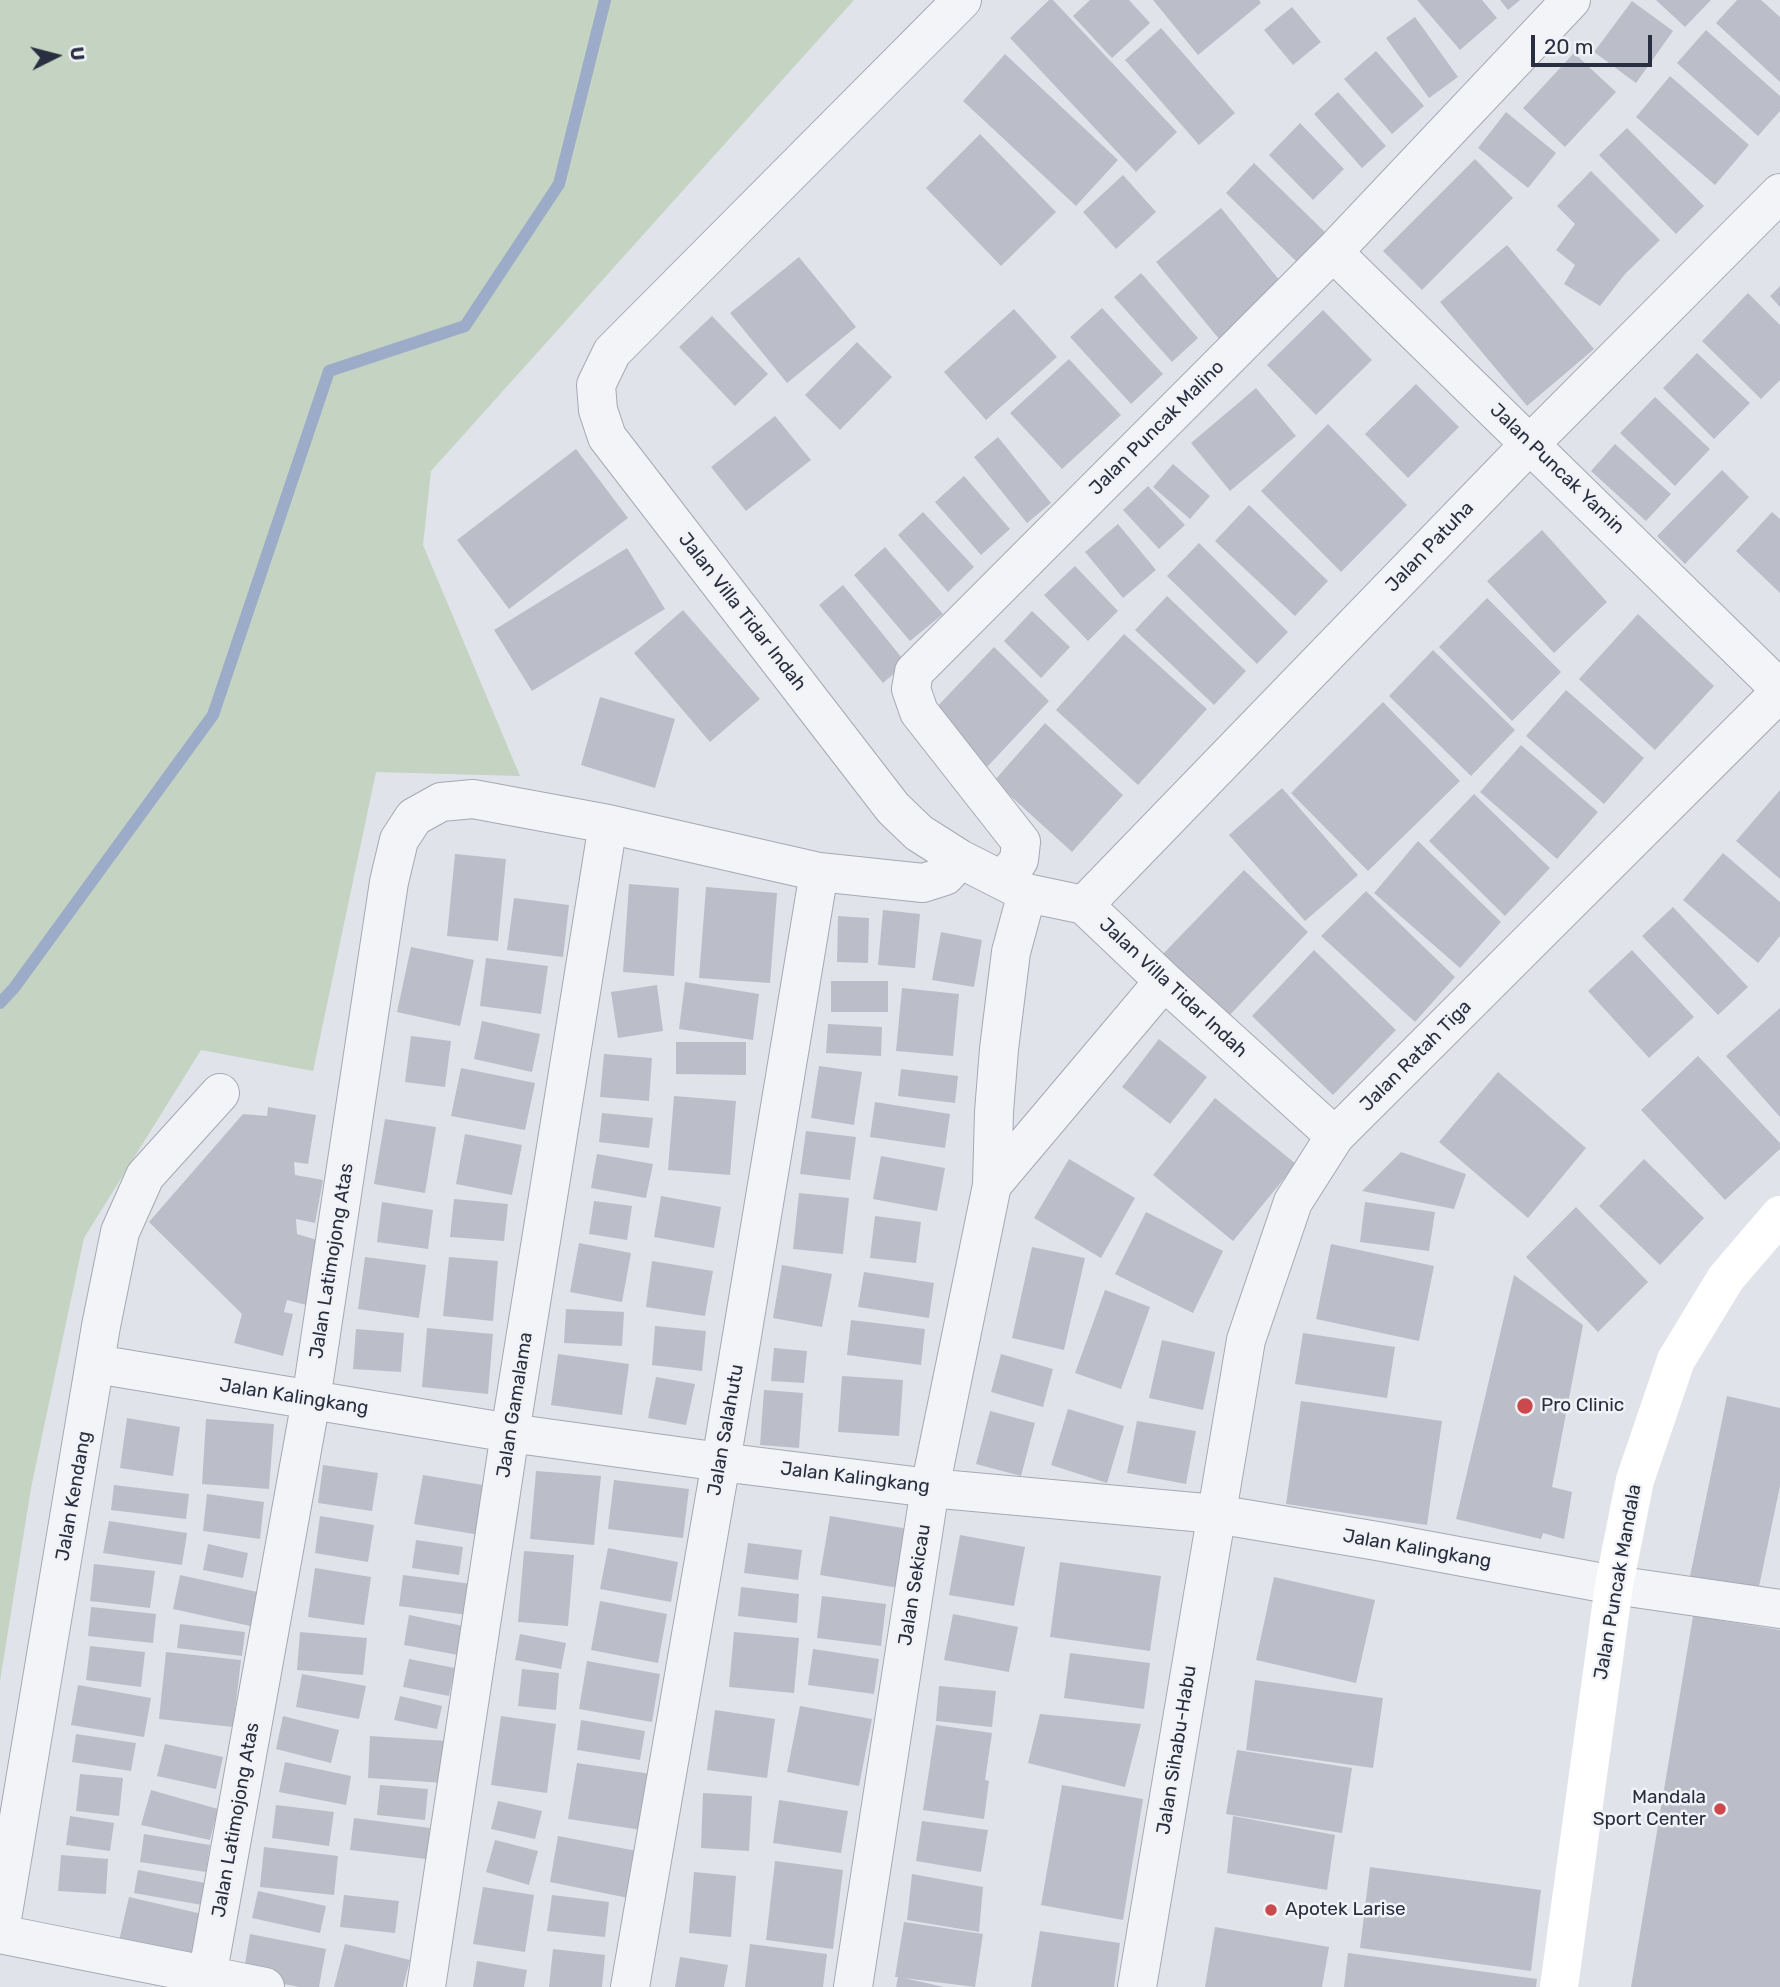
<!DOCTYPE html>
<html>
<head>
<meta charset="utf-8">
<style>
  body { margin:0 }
  #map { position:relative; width:1780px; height:1987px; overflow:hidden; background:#e0e3e9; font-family:Rubik,sans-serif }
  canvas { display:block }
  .north { position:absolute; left:21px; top:21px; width:70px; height:70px; -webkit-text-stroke:5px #f0f2f6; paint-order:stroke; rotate:84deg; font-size:19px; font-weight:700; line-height:28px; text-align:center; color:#292f40 }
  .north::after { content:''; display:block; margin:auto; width:24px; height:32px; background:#292f40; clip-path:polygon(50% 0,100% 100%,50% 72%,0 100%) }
  .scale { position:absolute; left:1531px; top:35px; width:121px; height:32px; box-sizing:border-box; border:4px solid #292f40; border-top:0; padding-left:9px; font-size:21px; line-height:24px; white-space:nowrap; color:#292f40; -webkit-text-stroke:5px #f0f2f6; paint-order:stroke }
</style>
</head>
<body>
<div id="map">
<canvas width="1780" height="1987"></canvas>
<div class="north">U</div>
<div class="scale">20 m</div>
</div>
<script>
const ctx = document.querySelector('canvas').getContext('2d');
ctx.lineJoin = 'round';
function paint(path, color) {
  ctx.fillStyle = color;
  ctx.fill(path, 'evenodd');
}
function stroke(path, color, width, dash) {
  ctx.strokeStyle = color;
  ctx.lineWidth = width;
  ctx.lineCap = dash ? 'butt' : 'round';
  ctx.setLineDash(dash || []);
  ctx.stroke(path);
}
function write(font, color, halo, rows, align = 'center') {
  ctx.font = font + ' Rubik,sans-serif';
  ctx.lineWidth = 5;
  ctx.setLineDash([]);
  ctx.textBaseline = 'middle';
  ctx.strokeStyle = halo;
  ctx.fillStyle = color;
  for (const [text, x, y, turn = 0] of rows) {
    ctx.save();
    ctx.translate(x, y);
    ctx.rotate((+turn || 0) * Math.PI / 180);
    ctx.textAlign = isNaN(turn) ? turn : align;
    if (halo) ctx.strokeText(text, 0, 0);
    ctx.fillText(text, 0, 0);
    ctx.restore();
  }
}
paint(new Path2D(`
  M0,0H854L431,471L423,545L520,776L376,772L313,1071L201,1050L84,1238L31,1488L0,1681Z`), '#c4d3c2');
stroke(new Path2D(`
  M0,1003L14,988L213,715L329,371L465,326L559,184L605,0`), '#9cacc8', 12);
paint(new Path2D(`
  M1049,0H1053L1177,132L1136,172L1010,38Z
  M1090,0H1129L1150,23L1112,58L1073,16Z
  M1153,0H1259L1261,3L1198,55Z
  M1417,0H1482L1497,18L1460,50Z
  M1500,0H1520L1508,10Z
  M1656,0H1711L1685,27Z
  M1737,0H1761L1780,17V82L1716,23Z
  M1632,1L1673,31L1636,83L1594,52Z
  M1292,7L1321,42L1293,65L1264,30Z
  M1415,17L1458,77L1429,98L1386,38Z
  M1161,28L1235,113L1199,145L1125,60Z
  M1706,30L1780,96V111L1758,136L1677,63Z
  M1376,51L1424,106L1392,134L1344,79Z
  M1574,53L1616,92L1565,147L1523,108Z
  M1005,54L1118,160L1076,206L963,101Z
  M1670,76L1749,145L1715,185L1636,117Z
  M1338,92L1386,146L1362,168L1314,114Z
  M1506,112L1556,153L1528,188L1478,148Z
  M1300,123L1344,169L1313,200L1269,155Z
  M1627,128L1704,206L1676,234L1599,155Z
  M980,134L1056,212L1001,266L926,188Z
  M1475,159L1513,198L1422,290L1383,251Z
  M1254,163L1327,234L1298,263L1226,193Z
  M1591,171L1660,240L1625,274L1600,306L1564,284L1575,265L1556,250L1575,224L1557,206Z
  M1123,175L1156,212L1116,249L1083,212Z
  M1221,208L1284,286L1219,339L1156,262Z
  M1507,245L1594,349L1527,406L1440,302Z
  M799,257L856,327L787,383L730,313Z
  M1141,273L1198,338L1172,362L1114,297Z
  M1780,286V307L1770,296Z
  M1748,293L1780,325V380L1761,399L1702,341Z
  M1102,308L1163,374L1131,404L1070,337Z
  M1014,309L1057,357L986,420L944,372Z
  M1323,310L1372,360L1316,415L1267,365Z
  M712,316L768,374L735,406L679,347Z
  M857,342L892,377L840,430L805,395Z
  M1697,353L1750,403L1714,439L1663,388Z
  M1069,359L1121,415L1062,469L1010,413Z
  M1416,384L1459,427L1408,478L1365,434Z
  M1256,388L1296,436L1230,491L1191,443Z
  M1655,397L1710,449L1675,486L1620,433Z
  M775,416L811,460L746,511L711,467Z
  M1328,424L1407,505L1341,572L1261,491Z
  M998,437L1051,503L1027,523L974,457Z
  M1615,444L1671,494L1646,521L1591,471Z
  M576,449L628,518L509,609L457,540Z
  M1173,464L1210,496L1190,519L1153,487Z
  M1722,470L1749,497L1685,564L1657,536Z
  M964,476L1010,529L981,555L935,502Z
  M1148,486L1185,525L1159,549L1123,510Z
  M1249,505L1328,581L1295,616L1215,541Z
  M923,512L974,567L948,592L898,535Z
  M1772,512L1780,519V593L1736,551Z
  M1118,524L1156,570L1123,598L1085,552Z
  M1542,530L1607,602L1554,653L1487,581Z
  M1199,543L1288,632L1257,664L1167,576Z
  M885,547L943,614L910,641L854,575Z
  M627,548L665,609L532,691L494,630Z
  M1075,566L1118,611L1088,641L1044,595Z
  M843,585L906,663L883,683L819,605Z
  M1167,596L1246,671L1214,705L1135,630Z
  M1487,598L1561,672L1512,721L1439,647Z
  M683,610L760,699L710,742L634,653Z
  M1032,611L1070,647L1041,678L1004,641Z
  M1638,614L1714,686L1655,750L1579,679Z
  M1124,634L1207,709L1138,785L1056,710Z
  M994,647L1049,701L987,767L931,713Z
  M1433,650L1515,730L1471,776L1389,696Z
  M1566,690L1644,758L1604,804L1526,736Z
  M600,697L675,719L655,788L581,765Z
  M1383,702L1460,781L1368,871L1291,793Z
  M1045,723L1123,795L1072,852L994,781Z
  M1521,745L1598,812L1557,859L1480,792Z
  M1282,788L1358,875L1305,921L1229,835Z
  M1780,790V879L1736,841Z
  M1474,794L1550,868L1505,916L1429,841Z
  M1418,841L1501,922L1460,968L1374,893Z
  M1723,853L1780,902V936L1758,963L1683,900Z
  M455,854L506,859L498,941L447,936Z
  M1244,870L1308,932L1228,1017L1162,955Z
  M629,884L679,888L674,976L623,972Z
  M706,887L777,893L770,983L699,978Z
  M1366,891L1455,977L1415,1022L1321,936Z
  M514,898L569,905L563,957L507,950Z
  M1673,907L1748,987L1718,1015L1642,936Z
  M883,910L920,914L915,968L878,965Z
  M838,916L869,918L868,963L837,962Z
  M941,932L982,940L974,987L932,980Z
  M411,947L474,960L460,1026L397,1012Z
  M1314,950L1396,1030L1333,1095L1252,1016Z
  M1632,950L1694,1017L1649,1058L1588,991Z
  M486,958L548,966L541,1014L480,1006Z
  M831,981H888V1012H831Z
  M685,982L759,994L753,1040L679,1029Z
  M657,985L663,1031L618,1038L611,992Z
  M902,988L959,994L953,1056L896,1051Z
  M1780,1008V1117L1726,1056Z
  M482,1021L540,1034L532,1072L474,1059Z
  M828,1024L882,1027L881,1056L826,1053Z
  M411,1036L451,1041L445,1087L405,1082Z
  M1159,1039L1207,1077L1170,1124L1122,1087Z
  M676,1042H746V1075L676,1074Z
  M604,1054L652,1058L649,1101L600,1097Z
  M1698,1056L1780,1143V1149L1725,1200L1641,1110Z
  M819,1066L862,1072L854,1125L811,1118Z
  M461,1068L535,1083L525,1130L451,1116Z
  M901,1069L958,1076L955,1103L898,1096Z
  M1498,1072L1586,1148L1528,1218L1439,1142Z
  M674,1096L736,1101L730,1175L668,1170Z
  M1215,1098L1296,1164L1233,1241L1153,1175Z
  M875,1102L950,1114L945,1148L870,1137Z
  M268,1107L316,1115L308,1164L294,1162L295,1175L323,1180L315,1223L296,1219L297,1234L330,1244L314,1307L287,1300L284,1312L293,1314L283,1356L234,1343L242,1314L149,1222L243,1114L267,1116Z
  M602,1113L653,1118L649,1148L599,1142Z
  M385,1119L436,1127L425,1193L374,1184Z
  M806,1131L856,1137L850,1180L800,1174Z
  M465,1134L522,1145L512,1195L456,1184Z
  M1401,1152L1466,1174L1454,1209L1362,1191Z
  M597,1154L653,1164L646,1198L591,1188Z
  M881,1156L945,1168L937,1211L873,1199Z
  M1069,1159L1135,1198L1101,1258L1034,1218Z
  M1644,1159L1704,1218L1660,1265L1599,1206Z
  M799,1193L849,1198L843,1254L793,1249Z
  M661,1196L721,1207L714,1248L654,1237Z
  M454,1199L508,1204L504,1241L450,1237Z
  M594,1201L632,1206L627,1240L589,1234Z
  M382,1202L433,1210L428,1249L377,1242Z
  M1365,1202L1435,1212L1429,1251L1360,1242Z
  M1576,1207L1648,1282L1598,1332L1526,1257Z
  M1146,1212L1223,1251L1193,1313L1115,1274Z
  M875,1216L921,1222L916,1263L870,1258Z
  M579,1243L631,1253L622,1302L570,1292Z
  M1331,1244L1434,1266L1419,1341L1316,1319Z
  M1032,1247L1085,1258L1064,1350L1012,1338Z
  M365,1257L426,1265L419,1318L358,1309Z
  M449,1257L498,1261L493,1321L443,1316Z
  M652,1261L713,1271L705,1316L646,1307Z
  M782,1265L832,1274L822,1327L773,1318Z
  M864,1272L934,1283L929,1318L858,1307Z
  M1514,1275L1583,1325L1552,1487L1572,1492L1564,1539L1543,1533L1541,1539L1456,1519Z
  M1105,1290L1150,1307L1121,1389L1075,1373Z
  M566,1309L624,1312L622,1346L564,1343Z
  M851,1320L925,1329L921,1365L847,1355Z
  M655,1326L706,1331L702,1371L652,1365Z
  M427,1328L493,1334L488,1394L422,1387Z
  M356,1329L404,1333L401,1372L353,1369Z
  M1303,1333L1395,1347L1387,1398L1295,1384Z
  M1162,1340L1215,1352L1203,1410L1149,1398Z
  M774,1348L807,1351L804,1383L771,1381Z
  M558,1354L629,1364L622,1415L551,1405Z
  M1001,1354L1053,1369L1043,1407L991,1392Z
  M842,1376L903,1380L899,1436L838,1432Z
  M656,1377L695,1384L686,1425L648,1418Z
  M764,1390L803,1393L799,1448L760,1445Z
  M1727,1396L1780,1408V1486L1756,1601L1688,1586Z
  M1301,1401L1442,1421L1427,1525L1286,1504Z
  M1068,1409L1124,1426L1107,1483L1051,1465Z
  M990,1411L1035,1423L1021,1476L976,1464Z
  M127,1418L180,1427L173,1476L120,1468Z
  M206,1419L274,1424L269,1489L202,1484Z
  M1137,1421L1196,1431L1186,1484L1127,1473Z
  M323,1465L378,1473L372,1511L318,1503Z
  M536,1471L601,1476L594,1545L530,1539Z
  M423,1475L489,1486L480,1535L414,1524Z
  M614,1480L689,1489L683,1538L608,1529Z
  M114,1485L189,1494L186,1519L111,1510Z
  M207,1494L264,1502L260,1539L203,1531Z
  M320,1516L374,1525L368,1562L315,1553Z
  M830,1516L915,1530L905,1589L820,1575Z
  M109,1521L187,1533L182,1565L103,1553Z
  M960,1535L1025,1547L1014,1606L949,1595Z
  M416,1540L463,1547L459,1575L412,1568Z
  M748,1543L802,1550L798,1580L744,1573Z
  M208,1544L248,1553L243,1578L203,1570Z
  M608,1548L678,1562L671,1602L600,1589Z
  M524,1551L574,1555L568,1626L518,1622Z
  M1060,1562L1161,1576L1150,1651L1050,1637Z
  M94,1564L155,1571L150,1608L90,1601Z
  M315,1568L371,1577L364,1625L308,1617Z
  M180,1575L271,1595L264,1629L173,1609Z
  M403,1575L472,1584L468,1615L399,1606Z
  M1274,1577L1375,1600L1356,1683L1256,1660Z
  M741,1587L799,1594L797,1623L738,1616Z
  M822,1596L886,1604L881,1646L817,1638Z
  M600,1601L667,1614L658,1663L591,1650Z
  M91,1607L156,1614L153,1643L88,1636Z
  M953,1614L1018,1627L1009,1672L944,1660Z
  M409,1615L463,1626L458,1655L404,1645Z
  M1693,1616L1780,1630V1987H1631Z
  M180,1624L245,1632L242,1656L177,1648Z
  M300,1632L367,1638L363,1675L297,1670Z
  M734,1632L799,1638L794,1693L729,1687Z
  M520,1634L566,1643L561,1669L515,1660Z
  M90,1646L145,1652L141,1687L86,1680Z
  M813,1649L879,1659L874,1694L808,1685Z
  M166,1652L241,1660L233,1727L159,1719Z
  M1070,1653L1150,1663L1144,1709L1064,1698Z
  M409,1659L455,1668L449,1696L403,1687Z
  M587,1661L660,1674L652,1722L579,1709Z
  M522,1669L559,1673L556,1710L518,1706Z
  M302,1674L366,1686L359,1719L296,1707Z
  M1255,1680L1383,1698L1373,1768L1246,1750Z
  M78,1685L151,1698L144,1737L71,1725Z
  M939,1686L996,1691L992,1727L936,1721Z
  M400,1696L442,1706L437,1729L394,1720Z
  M800,1706L872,1719L859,1786L787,1772Z
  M715,1710L775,1719L767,1778L707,1770Z
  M1040,1714L1141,1724L1125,1787L1028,1763Z
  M283,1716L339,1730L331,1763L276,1749Z
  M501,1716L556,1724L547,1793L491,1785Z
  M581,1720L645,1731L640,1760L577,1750Z
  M936,1725L992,1733L985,1780L989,1781L984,1819L923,1810Z
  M76,1734L136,1743L131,1771L72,1762Z
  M370,1736L448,1741L445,1783L368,1778Z
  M165,1744L223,1757L216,1789L157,1776Z
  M1237,1750L1352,1768L1342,1833L1226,1814Z
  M285,1762L351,1776L346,1805L279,1792Z
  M577,1763L651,1774L642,1830L568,1819Z
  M80,1774L123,1778L119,1816L76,1811Z
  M380,1785L428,1789L425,1820L377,1815Z
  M1062,1785L1143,1799L1123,1920L1041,1905Z
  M151,1790L218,1809L210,1840L141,1825Z
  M703,1793L752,1796L749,1851L701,1848Z
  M779,1800L848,1811L841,1853L773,1843Z
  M498,1801L542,1811L535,1839L491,1829Z
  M276,1805L334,1812L329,1846L272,1838Z
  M70,1816L114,1823L110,1851L66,1845Z
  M1233,1816L1335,1835L1327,1890L1227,1873Z
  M354,1818L430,1828L426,1859L350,1850Z
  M922,1821L988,1830L981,1872L916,1861Z
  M144,1834L210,1845L206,1872L140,1862Z
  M558,1836L637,1851L628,1898L550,1882Z
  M495,1840L538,1851L529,1885L486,1872Z
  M264,1847L338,1856L334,1895L260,1887Z
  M61,1855L108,1859L106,1894L58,1891Z
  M775,1861L843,1870L833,1949L766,1940Z
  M1370,1867L1541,1890L1531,1971L1360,1948Z
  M138,1870L205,1883L202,1905L134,1893Z
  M694,1872L736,1876L731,1937L689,1933Z
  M912,1874L983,1887L979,1932L907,1920Z
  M483,1887L534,1895L525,1952L473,1944Z
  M258,1891L326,1906L320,1933L252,1918Z
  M344,1895L399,1901L395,1933L340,1927Z
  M552,1895L609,1902L605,1937L547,1931Z
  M129,1897L202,1914L189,1970L116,1954Z
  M904,1922L983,1934L975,1987L904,1978L944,1987H896L898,1977H895Z
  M1215,1927L1329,1947L1322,1987H1205Z
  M1040,1931L1120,1943L1114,1987H1031Z
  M250,1934L326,1949L319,1987H299L243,1976Z
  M345,1944L410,1960L403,1987H334Z
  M750,1944L827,1954L823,1987H745Z
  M553,1949L605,1955L602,1987H549Z
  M1348,1953L1537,1979L1536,1987H1344Z
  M680,1957L728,1965L724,1987H675Z
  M477,1961L527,1970L524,1987H473Z`), '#bbbec9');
const street = new Path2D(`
  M962,0L612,352L596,385L598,410L607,437L893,808L919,833L960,859L1027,893L1084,905L1164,981L1335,1136
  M1333,252L1780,689
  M1003,880L1019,860L1021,842L919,712L911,689L914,672L1333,252L1571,0
  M1027,893L1011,952L999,1049L994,1112L992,1185L1164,981
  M1084,905L1531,443L1780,193
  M96,1364L510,1433L721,1462L930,1488L1216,1514L1377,1541L1614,1585L1780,1609
  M0,1931L101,1326L120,1232L145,1176L220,1093
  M0,1934L265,1987
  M207,1977L311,1400L389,882L399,840L414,817L441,802L473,799L608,824L819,872L923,883L945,876L960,859
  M426,1987L510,1433L608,824
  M630,1987L721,1462L819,872
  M853,1987L930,1488L992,1185
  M1137,1987L1246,1340L1293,1202L1335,1136L1780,692`);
stroke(street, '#a5a9b3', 40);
stroke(street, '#f3f4f7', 38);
stroke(new Path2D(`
  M1559,1987L1614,1585L1635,1480L1676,1360L1726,1278L1780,1215`), '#fff', 38);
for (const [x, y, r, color] of [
  [1525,1406,9,"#cb494d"],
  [1720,1809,7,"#cb494d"],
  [1271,1910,7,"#cb494d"]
]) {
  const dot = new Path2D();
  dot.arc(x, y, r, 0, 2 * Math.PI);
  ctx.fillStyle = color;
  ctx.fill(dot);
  stroke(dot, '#f0f2f6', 2.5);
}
write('19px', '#292f40', '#f0f2f6', [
  ["Jalan Puncak Malino",1157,428,-45],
  ["Jalan Puncak Yamin",1557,469,44],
  ["Jalan Patuha",1430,547,-46],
  ["Jalan Villa Tidar Indah",742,612,52],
  ["Jalan Villa Tidar Indah",1173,988,43],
  ["Jalan Ratah Tiga",1416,1056,-45],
  ["Jalan Latimojong Atas",332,1261,-81],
  ["Jalan Kalingkang",294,1397,9],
  ["Jalan Gamalama",515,1405,-81],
  ["Jalan Salahutu",726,1430,-80],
  ["Jalan Kalingkang",855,1478,7],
  ["Jalan Kendang",74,1496,-80],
  ["Jalan Kalingkang",1417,1549,10],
  ["Jalan Puncak Mandala",1618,1582,-80],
  ["Jalan Sekicau",915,1585,-81],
  ["Jalan Sihabu-Habu",1177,1750,-81],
  ["Jalan Latimojong Atas",236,1820,-80]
]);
write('19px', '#292f40', '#f0f2f6', [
  ["Pro Clinic",1541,1406],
  ["Mandala",1706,1798,"right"],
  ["Sport Center",1706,1820,"right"],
  ["Apotek Larise",1285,1910]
], 'left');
</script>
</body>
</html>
